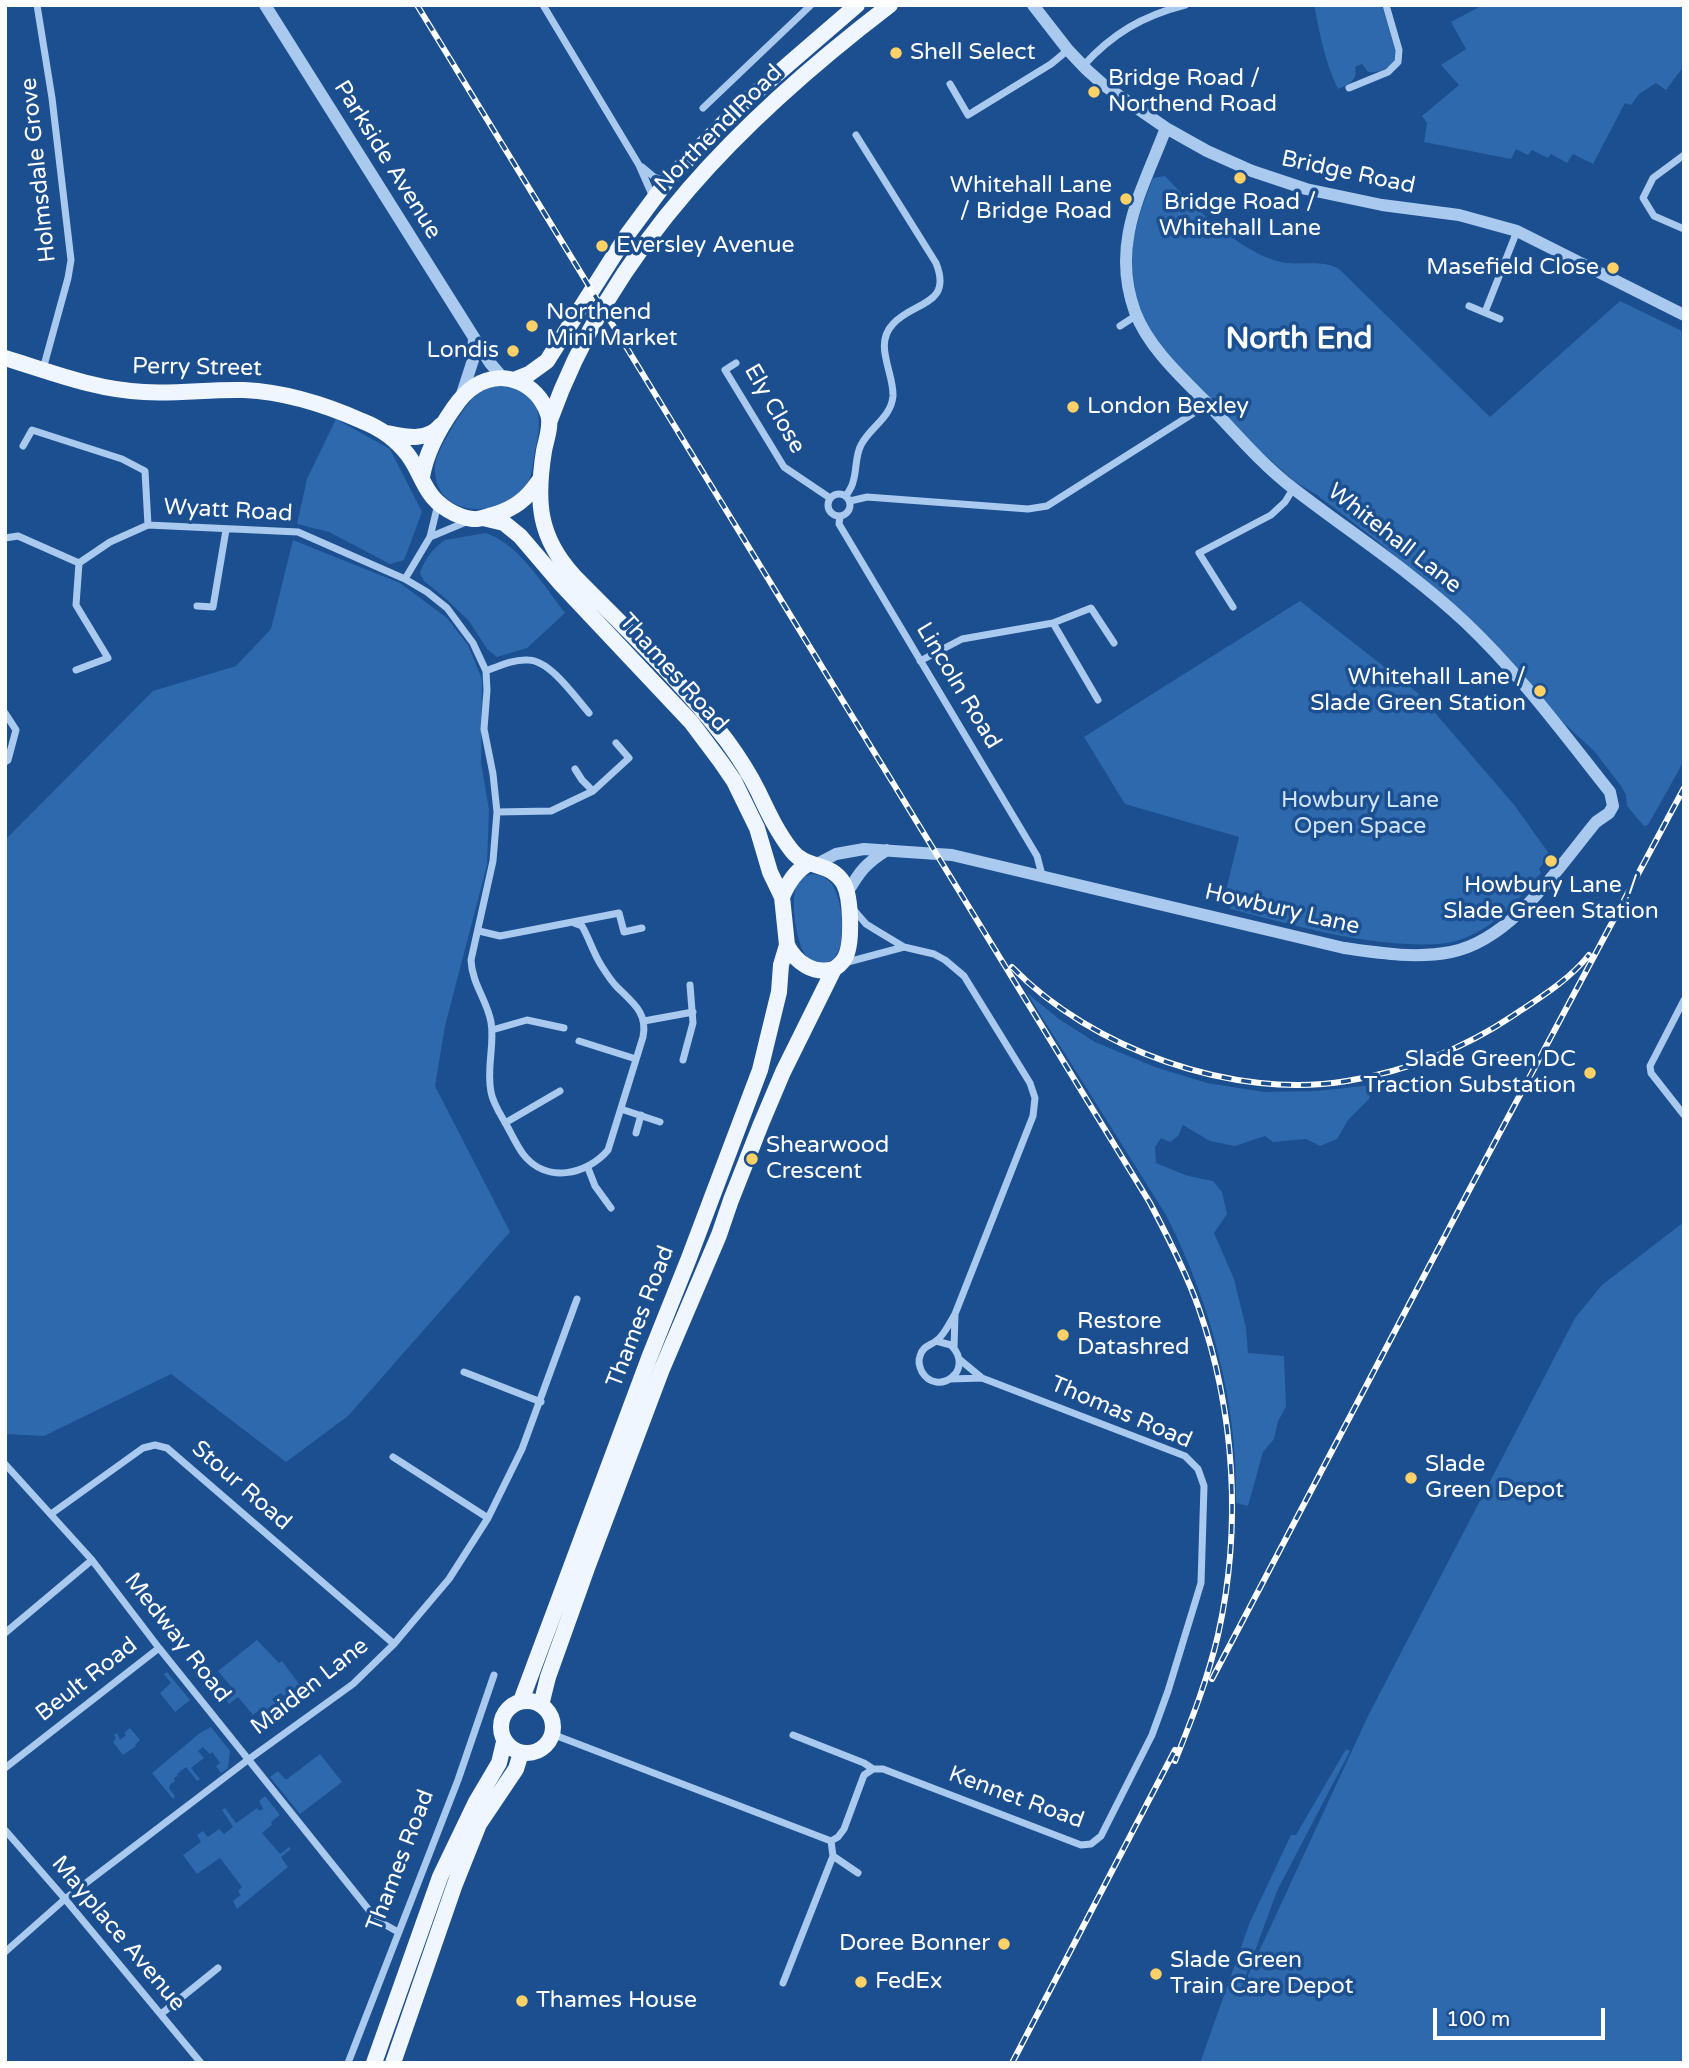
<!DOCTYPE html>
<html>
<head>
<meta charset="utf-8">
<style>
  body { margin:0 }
  #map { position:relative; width:1689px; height:2068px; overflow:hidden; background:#1b4f8f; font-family:"Varela Round",sans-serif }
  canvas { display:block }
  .frame { position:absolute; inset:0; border:7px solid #fff; pointer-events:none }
  .scale { position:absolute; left:1433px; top:2008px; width:172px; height:32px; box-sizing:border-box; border:4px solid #fff; border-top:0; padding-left:9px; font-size:21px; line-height:24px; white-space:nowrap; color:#fff; -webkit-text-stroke:5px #1b4f8f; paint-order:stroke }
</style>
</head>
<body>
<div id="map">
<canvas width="1689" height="2068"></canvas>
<div class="frame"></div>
<div class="scale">100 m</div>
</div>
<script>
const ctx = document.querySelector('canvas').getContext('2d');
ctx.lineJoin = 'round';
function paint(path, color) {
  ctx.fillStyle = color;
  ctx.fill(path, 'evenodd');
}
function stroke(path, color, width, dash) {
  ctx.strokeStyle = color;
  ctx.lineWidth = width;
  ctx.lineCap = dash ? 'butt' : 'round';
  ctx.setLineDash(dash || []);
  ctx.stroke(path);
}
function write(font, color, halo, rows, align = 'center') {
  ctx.font = font + ' "Varela Round",sans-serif';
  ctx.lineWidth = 7;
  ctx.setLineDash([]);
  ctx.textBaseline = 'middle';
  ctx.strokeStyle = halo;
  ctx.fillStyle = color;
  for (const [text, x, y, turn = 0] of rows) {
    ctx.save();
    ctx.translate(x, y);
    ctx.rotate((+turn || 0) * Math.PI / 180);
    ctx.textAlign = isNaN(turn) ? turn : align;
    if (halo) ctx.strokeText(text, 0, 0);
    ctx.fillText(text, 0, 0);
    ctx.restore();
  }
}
paint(new Path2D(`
  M1314,5H1382L1395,49L1394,62C1386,69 1379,73 1368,72L1362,64L1355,67C1358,80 1350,84 1338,89C1325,62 1320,35 1314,5Z
  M1483,5H1684V66L1666,90L1656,83L1639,94L1631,105L1625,103L1593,164L1573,154L1567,163L1551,154L1548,158L1532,150L1528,155L1516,149L1511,159L1424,142L1427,123L1422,116L1459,85L1441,65L1466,49L1451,22Z
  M1165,176C1193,206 1239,252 1281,262C1299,266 1322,259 1339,269L1490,417L1620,301L1684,332V761L1648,825L1644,826L1627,806L1626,795L1621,786L1595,752L1550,710L1493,642L1466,615L1371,536L1317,495L1294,481L1248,440L1218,407L1219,403L1214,398L1210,399C1191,378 1168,358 1151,335C1142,323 1139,308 1136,294C1127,246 1136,222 1153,178Z
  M505,385C547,395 541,424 534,457C532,469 531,483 522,492C501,513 452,518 438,486C435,479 434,468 436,460C441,444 466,402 479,392C487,387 495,386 505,385Z
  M336,419L390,449L422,512L404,560L390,564L329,532L297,524L307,479Z
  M486,533C519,544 544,586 565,613L527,648L497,657L487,649L469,621L444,597L424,581L420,573C424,560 434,547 445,540Z
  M293,540L400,583L447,618L468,645L482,679L481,762L489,810L487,865L445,1026L435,1086L510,1232L348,1416L286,1462L171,1374L44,1436L5,1434V840L153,691L236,666L271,629Z
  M1300,601L1418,693L1515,806L1550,855L1539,869L1541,873C1518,900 1494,929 1459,940C1444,945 1426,945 1410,944C1349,942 1290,924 1230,909L1231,905L1223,903L1239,837L1125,804L1084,737Z
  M812,874C819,875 826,877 831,883C843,897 850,957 827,962C820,964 811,962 807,957C796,945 789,896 798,882C801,877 806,876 812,874Z
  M1027,993L1059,1019L1095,1042L1155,1067L1207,1083L1264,1092L1317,1091L1372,1085L1369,1099L1348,1120L1337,1139L1320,1146L1306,1139L1273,1142L1265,1136L1235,1146L1210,1141L1183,1125L1178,1136L1170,1142L1161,1138L1155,1147L1156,1163L1188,1176L1213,1181L1222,1192L1227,1214L1214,1233L1234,1279L1246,1328L1248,1353L1284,1356L1286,1407L1278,1421L1274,1439L1263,1452L1248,1506L1236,1503C1238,1403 1211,1304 1166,1215Z
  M1684,1222V2063H1200L1250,1922L1291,1835H1296L1346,1749L1350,1751L1277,1891L1238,1997L1368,1716L1575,1318L1602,1285Z
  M257,1640L279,1663L282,1661L308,1696L304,1699L297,1689L285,1697L281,1693L272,1699L276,1704L271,1708L279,1718L277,1719L270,1709L266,1712L262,1708L253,1715L238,1697L229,1704L226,1700L235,1694L234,1690L218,1671Z
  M167,1672L190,1700L175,1712L160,1693L171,1683L164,1674Z
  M211,1727L230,1751L228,1768L221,1773L216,1766L220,1763L212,1752L210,1754L203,1747L198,1751L204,1758L191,1768L200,1779L197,1781L186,1767L177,1774L179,1778L177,1776L174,1778L175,1781L170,1785L169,1788L175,1796L173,1799L152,1773L200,1733Z
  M130,1728L140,1740L135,1745L136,1746L123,1755L113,1742L116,1738L114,1735L117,1733L120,1740L126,1735L124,1733Z
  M320,1754L342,1782L300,1814L270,1777L278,1771L285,1779H287Z
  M265,1796L280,1815L271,1822L272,1825L262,1833L280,1854L289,1847L291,1849L281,1857L288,1867L237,1909L233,1901L241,1895L238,1891L242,1887L220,1858L197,1874L183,1855L201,1842L197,1835L203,1831L208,1837L219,1829L224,1834L233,1827L222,1810L225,1808L236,1823L257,1808L259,1811L263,1809L259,1801Z`), '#2e69ad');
stroke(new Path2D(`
  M37,5L52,98L71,260L68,278L43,369
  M543,5L639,165L653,197
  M1083,66C1112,34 1142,16 1185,5
  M950,84L968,115L1051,64L1068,50
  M1349,88L1388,72L1398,62L1399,50L1386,5
  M703,108L811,5
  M1684,155L1653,178L1643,198L1654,216L1684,229
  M642,167L654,177L667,181
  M1469,306L1500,319
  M1485,312L1517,231
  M1120,326L1137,315
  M736,363L725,370L784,467L830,498
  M23,446L32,430L122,459L145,471L148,525
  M828 505a11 11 0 1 1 22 0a11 11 0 1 1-22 0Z
  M846,496C849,491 852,487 853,482C857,470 855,456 861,445C870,427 891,418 893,396C894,372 873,345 893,324C913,301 953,306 936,263L856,135
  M850,501L867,497L1028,509L1047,506L1208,404
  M840,516L839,524L1037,856L1042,875
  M430,537L466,522
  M5,538L18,536L79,563L110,542L148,525L298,532L405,579L427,592L447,608L473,643L486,671L487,690L484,729L493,774L497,812L493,861L471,960C472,984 487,1000 491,1022C495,1045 486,1068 491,1092C493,1104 501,1115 507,1126C512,1135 517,1146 523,1154C546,1184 587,1175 608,1150L643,1037C648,1013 633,1003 617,987C611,981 606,973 601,965C593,952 589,938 582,926L574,923
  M405,579L430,537L438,504
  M197,606L213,607L226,530
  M1233,607L1199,553L1271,515L1285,502L1293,489
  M1053,623L1098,700
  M920,661L962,639L1053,623L1091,608L1114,643
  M76,670L108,658L76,605L79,563
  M486,671C499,666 514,659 528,660C550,660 575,697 589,713
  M5,713L16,730L8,760L5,762
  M575,769L582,780L593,791
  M497,812L551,811L593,791L629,758L616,743
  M853,909L866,924L879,932L904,947L934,954L945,960L964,976L1030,1083L1035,1098L1033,1116L955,1314C950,1322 944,1336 936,1341C929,1346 923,1346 920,1356C918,1361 919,1366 922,1372C937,1397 976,1371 951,1345L936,1341
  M479,931L500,936L619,913L624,932L642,928
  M844,963L904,947
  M1684,1000L1650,1066L1651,1073L1684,1115
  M644,1021L693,1012
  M492,1030L527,1020L564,1028
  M579,1041L636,1059
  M683,1060L693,1023L690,985
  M621,1109L660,1122
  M505,1123L560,1091
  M636,1133L641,1115
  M588,1168L595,1186L611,1208
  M954,1348L955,1315
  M464,1372L541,1402
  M950,1379L982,1378
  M393,1457L488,1518
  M5,1464L92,1560L159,1648L377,1920L398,1932
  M51,1514L143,1448L155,1445L167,1448L394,1644
  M5,1633L92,1560
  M552,1734L831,1841
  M793,1735L864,1763L873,1769H883L1081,1845L1091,1844L1101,1836L1152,1735L1168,1691L1201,1583L1204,1486L1198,1469L1185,1456L982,1378L959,1359
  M5,1768L159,1648
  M5,1830L65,1899L201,2063
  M858,1873L833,1856L831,1841L838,1837L844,1829L864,1775L873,1769
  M5,1952L65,1899L249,1759L353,1684L394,1644L449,1579L488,1518L522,1449L577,1299
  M783,1983L833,1856
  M161,2014L218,1968
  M348,2063L458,1780L494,1675`), '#a9c9ee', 7);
stroke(new Path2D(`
  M265,5L490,363L502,377
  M1033,5L1068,50L1087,70L1105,86L1166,128L1207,151L1252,171L1306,189L1382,205L1459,215L1517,231L1684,315
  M461,397L473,360L474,338
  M817,864L836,854L864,849L952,855L1344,948C1379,953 1416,959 1451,952C1512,940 1558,868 1596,822L1609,813L1613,806L1610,792C1564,734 1519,673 1465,622C1412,572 1351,533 1294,489C1260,463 1233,430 1203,399C1178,374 1148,346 1135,312C1110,243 1142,191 1166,128
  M847,893C860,871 865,864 887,850`), '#a9c9ee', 12);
stroke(new Path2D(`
  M5,358C51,372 96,390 144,392C177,394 211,389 244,390C286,392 324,404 362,421C380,428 396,439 408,455C417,467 421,480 429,492C438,506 456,517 473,519C479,520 487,516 493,515C514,509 527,499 539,481
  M514,380L529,374L547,361L627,235L667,181L740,106L857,5
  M550,420C612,246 746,115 890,5
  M387,433C407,437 427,442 441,425
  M422,477C426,453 439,429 453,409C459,400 465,392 475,386C504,368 537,383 548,414C552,425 546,440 544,451C536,501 538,537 574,576C626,629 682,681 727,741C738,756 749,773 758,791C768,812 777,832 792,851C807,870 831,861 844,884C851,898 852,938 847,953C845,960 840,965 834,969L783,1072L761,1124L731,1200L719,1235L662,1369L587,1568L548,1677L541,1705
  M483,518L504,523L520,536L561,584L691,722L721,762L734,781L757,828L770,872L782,897L787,945C796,963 814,975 834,969
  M782,897C788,883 795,871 808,864
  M501 1727a26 26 0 1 1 52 0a26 26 0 1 1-52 0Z
  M521,1701L649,1358L689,1258L760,1070L779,992L781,965L787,945
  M374,2063L440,1877L476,1802L499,1763L504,1742
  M393,2063L455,1884L479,1824L516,1769L521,1753`), '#f0f6ff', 16);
const rail = new Path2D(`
  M417,5L1150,1203C1168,1237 1186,1272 1199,1309C1235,1412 1242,1528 1218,1635C1208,1678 1192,1719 1175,1761
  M1012,967C1092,1049 1233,1100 1347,1081C1407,1071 1465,1048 1514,1015C1541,997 1569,980 1589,955
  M1212,1679L1466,1196L1684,788
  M1012,2063L1175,1750`);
stroke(rail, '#fff', 6);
stroke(rail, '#1b4f8f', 3.5, [10]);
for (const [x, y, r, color] of [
  [896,53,7,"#ffd166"],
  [1094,92,7,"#ffd166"],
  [1240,178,7,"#ffd166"],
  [1126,199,7,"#ffd166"],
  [602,246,7,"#ffd166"],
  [1613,268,7,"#ffd166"],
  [532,326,7,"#ffd166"],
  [513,351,7,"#ffd166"],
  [1073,407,7,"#ffd166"],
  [1540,691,7,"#ffd166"],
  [1551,861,7,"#ffd166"],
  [1590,1073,7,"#ffd166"],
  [752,1159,7,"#ffd166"],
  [1063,1335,7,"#ffd166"],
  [1411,1478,7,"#ffd166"],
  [1004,1944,7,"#ffd166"],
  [1156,1974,7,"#ffd166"],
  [861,1982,7,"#ffd166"],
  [522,2001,7,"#ffd166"]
]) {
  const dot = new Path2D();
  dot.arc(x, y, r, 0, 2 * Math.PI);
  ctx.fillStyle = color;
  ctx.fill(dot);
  stroke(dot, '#1b4f8f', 2.5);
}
write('23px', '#fff', '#1b4f8f', [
  ["Shell Select",910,53],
  ["Bridge Road /",1108,79],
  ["Northend Road",1108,105],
  ["Whitehall Lane",1112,186,"right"],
  ["/ Bridge Road",1112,212,"right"],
  ["Bridge Road /",1240,203,"center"],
  ["Whitehall Lane",1240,229,"center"],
  ["Eversley Avenue",616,246],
  ["Masefield Close",1599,268,"right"],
  ["Northend",546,313],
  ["Mini Market",546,339],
  ["Londis",499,351,"right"],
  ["London Bexley",1087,407],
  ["Whitehall Lane /",1526,678,"right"],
  ["Slade Green Station",1526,704,"right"],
  ["Howbury Lane /",1551,886,"center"],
  ["Slade Green Station",1551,912,"center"],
  ["Slade Green DC",1576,1060,"right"],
  ["Traction Substation",1576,1086,"right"],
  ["Shearwood",766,1146],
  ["Crescent",766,1172],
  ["Restore",1077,1322],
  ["Datashred",1077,1348],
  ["Slade",1425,1465],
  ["Green Depot",1425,1491],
  ["Doree Bonner",990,1944,"right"],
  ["Slade Green",1170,1961],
  ["Train Care Depot",1170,1987],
  ["FedEx",875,1982],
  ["Thames House",536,2001]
], 'left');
write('23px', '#fff', '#1b4f8f', [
  ["Northend Road",719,129,-45],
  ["Parkside Avenue",387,160,58],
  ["Holmsdale Grove",39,170,-96],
  ["Bridge Road",1348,173,12],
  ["Perry Street",197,368,1],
  ["Ely Close",774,409,60],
  ["Wyatt Road",228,511,3],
  ["Whitehall Lane",1394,539,38],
  ["Thames Road",673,673,48],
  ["Lincoln Road",958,686,59],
  ["Howbury Lane",1282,910,13],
  ["Thames Road",641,1317,-69],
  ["Thomas Road",1121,1413,23],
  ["Stour Road",241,1486,41],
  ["Medway Road",177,1638,52],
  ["Beult Road",87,1680,-38],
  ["Maiden Lane",310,1687,-38],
  ["Kennet Road",1016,1798,20],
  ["Thames Road",401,1861,-69],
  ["Mayplace Avenue",118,1934,50]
]);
write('23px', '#cfe3fa', '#1b4f8f', [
  ["Howbury Lane",1360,801],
  ["Open Space",1360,827]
]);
write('bold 30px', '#fff', '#1b4f8f', [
  ["North End",1299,340]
]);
</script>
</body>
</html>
